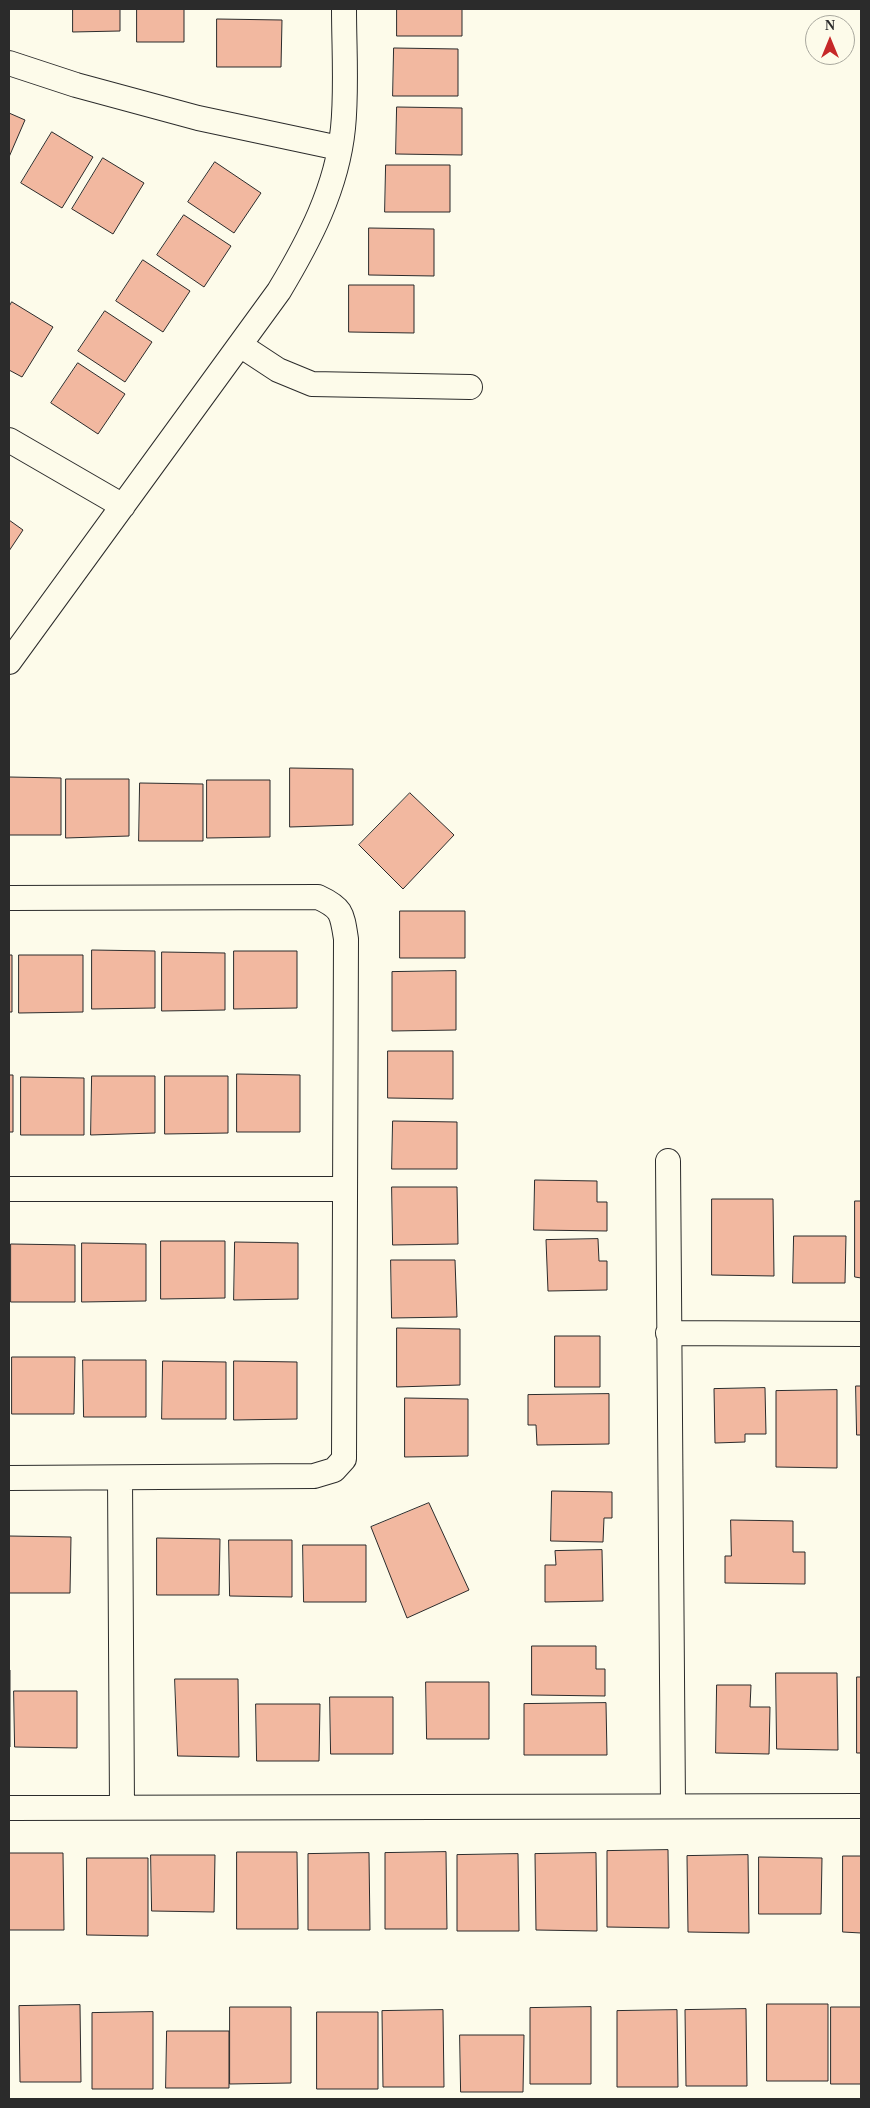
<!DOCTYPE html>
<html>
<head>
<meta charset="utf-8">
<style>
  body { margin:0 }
  #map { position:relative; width:870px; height:2108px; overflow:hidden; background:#fdfbea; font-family:Georgia,serif }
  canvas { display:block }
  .frame { position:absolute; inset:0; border:10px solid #2b2b2b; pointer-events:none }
  .north { position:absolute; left:805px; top:15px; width:50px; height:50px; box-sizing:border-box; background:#fdfbea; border:1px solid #a9a89e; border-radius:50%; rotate:0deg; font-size:14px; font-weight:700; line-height:20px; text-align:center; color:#2b2b2b }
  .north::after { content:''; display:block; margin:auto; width:18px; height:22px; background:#c62828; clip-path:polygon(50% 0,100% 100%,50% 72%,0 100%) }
</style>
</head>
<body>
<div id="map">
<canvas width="870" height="2108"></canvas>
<div class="frame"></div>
<div class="north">N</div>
</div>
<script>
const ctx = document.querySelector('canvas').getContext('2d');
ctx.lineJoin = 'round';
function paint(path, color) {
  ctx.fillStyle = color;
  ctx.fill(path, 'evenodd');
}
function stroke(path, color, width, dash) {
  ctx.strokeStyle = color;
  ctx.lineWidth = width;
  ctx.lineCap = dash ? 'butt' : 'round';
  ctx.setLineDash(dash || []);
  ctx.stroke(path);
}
const building = new Path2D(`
  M73,9H120V31L73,32Z
  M137,9H184V42H137Z
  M397,9H462V36H397Z
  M217,19L282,20L281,67H217Z
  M394,48L458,49V96H393Z
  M397,107L462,108V155L396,154Z
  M9,113L25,120L9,157Z
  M52,132L93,157L62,208L21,183Z
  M103,158L144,183L113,234L72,209Z
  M215,162L261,193L234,233L188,202Z
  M386,165H450V212H385Z
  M184,215L231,246L204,287L157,255Z
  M369,228L434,229V276L369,275Z
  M143,260L190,291L163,332L116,301Z
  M349,285H414V333L349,332Z
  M12,302L53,327L22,377L9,370V307Z
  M105,311L152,342L125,382L78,351Z
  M78,363L125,394L98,434L51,403Z
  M9,520L23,530L9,551Z
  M290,768L353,769V825L290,827Z
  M9,777L61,778V835H9Z
  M66,779H129V836L66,838Z
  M207,780H270V837L207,838Z
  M140,783L203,784V841H139Z
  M410,793L454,835L403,889L359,845Z
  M400,911H465V958H400Z
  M92,950L155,951V1008L92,1009Z
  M234,951H297V1008L234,1009Z
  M162,952L225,953V1010L162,1011Z
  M9,955H12V1012H9Z
  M19,955H83V1012L19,1013Z
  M456,971V1030L392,1031V972Z
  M388,1051H453V1099L388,1098Z
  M237,1074L300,1075V1132H237Z
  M9,1075H13V1132H9Z
  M92,1076H155V1133L91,1135Z
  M165,1076H228V1133L165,1134Z
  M21,1077L84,1078V1135H21Z
  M393,1121L457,1122V1169H392Z
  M535,1180L597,1181V1202H607V1231L534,1230Z
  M392,1187H457L458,1244L393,1245Z
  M712,1199H773L774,1276L712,1275Z
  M855,1201H861V1278L855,1277Z
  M794,1236H846L845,1283H793Z
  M598,1239L599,1261H607V1290L548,1291L546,1240Z
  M161,1241H225V1298L161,1299Z
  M235,1242L298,1243V1299L234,1300Z
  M82,1243L146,1244V1301L82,1302Z
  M11,1244L75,1245V1302H11Z
  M391,1260H455L457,1317L392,1318Z
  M397,1328L460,1329V1385L397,1387Z
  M555,1336H600V1387H555Z
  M12,1357H75L74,1414H12Z
  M83,1360H146V1417H84Z
  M163,1361L226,1362V1419H162Z
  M234,1361L297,1362V1419L234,1420Z
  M856,1386H861V1435H857Z
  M765,1388L766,1434H745V1442L715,1443L714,1389Z
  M837,1390V1468L776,1467V1391Z
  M609,1394V1444L537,1445L536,1425H528V1395Z
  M405,1398L468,1399V1456L405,1457Z
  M552,1491L612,1492V1518H604L603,1542L551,1541Z
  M429,1503L469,1590L407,1618L371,1527Z
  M731,1520L793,1521V1552H805V1584L725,1583V1556H731Z
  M9,1536L71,1537L70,1593H9Z
  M157,1538L220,1539L219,1595H157Z
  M229,1540H292V1597L230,1596Z
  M303,1545H366V1602H304Z
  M602,1550L603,1601L545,1602V1565H556L555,1551Z
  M532,1646H596V1669H605V1696L532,1695Z
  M9,1670H10V1747H9Z
  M776,1673H837L838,1750L777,1749Z
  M857,1677H861V1753H857Z
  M175,1679H238L239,1757L178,1756Z
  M426,1682H489V1739H427Z
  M717,1685H751L750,1707H770L769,1754L716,1753Z
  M14,1691H77V1748L15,1747Z
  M330,1697H393V1754H331Z
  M606,1703L607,1755H524V1704Z
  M256,1704H320L319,1761H257Z
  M668,1850L669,1928L607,1927V1851Z
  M237,1852H297L298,1929H237Z
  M446,1852L447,1929H385V1853Z
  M9,1853H63L64,1930H9Z
  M369,1853L370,1930H308V1854Z
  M596,1853L597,1931L536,1930L535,1854Z
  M518,1854L519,1931H457V1855Z
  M151,1855H215L214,1912L152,1911Z
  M748,1855L749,1933L688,1932L687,1856Z
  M843,1856H861V1933L843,1932Z
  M759,1857L822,1858L821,1914H759Z
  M87,1858H148V1936L87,1935Z
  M767,2004H828V2081H767Z
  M80,2005L81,2082H20L19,2006Z
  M230,2007H291V2083L230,2084Z
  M591,2007V2084H530V2008Z
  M831,2007H861V2084H831Z
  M746,2009L747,2086H686L685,2010Z
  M443,2010L444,2087H383L382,2011Z
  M677,2010L678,2087H617V2011Z
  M153,2012V2089H92V2013Z
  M317,2012H378V2089H317Z
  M167,2031H229V2088H166Z
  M460,2035H524L523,2092H461Z`);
paint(building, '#f2b8a0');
stroke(building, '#2b2b2b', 1);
const minor = new Path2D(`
  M9,63L76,85L198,118L339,148
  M240,345L278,370L312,384L470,387
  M9,440L123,506
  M9,662L279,291C309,241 337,188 343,128C347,89 344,48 344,9
  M9,898L318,897C342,908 342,913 346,939L344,1459L334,1470L314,1476L9,1478
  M668,1161L673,1806
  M9,1189H345
  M668,1333L861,1334
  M120,1478L122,1807
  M9,1808L861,1806`);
stroke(minor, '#2b2b2b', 26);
stroke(minor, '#fdfbea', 24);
</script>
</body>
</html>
